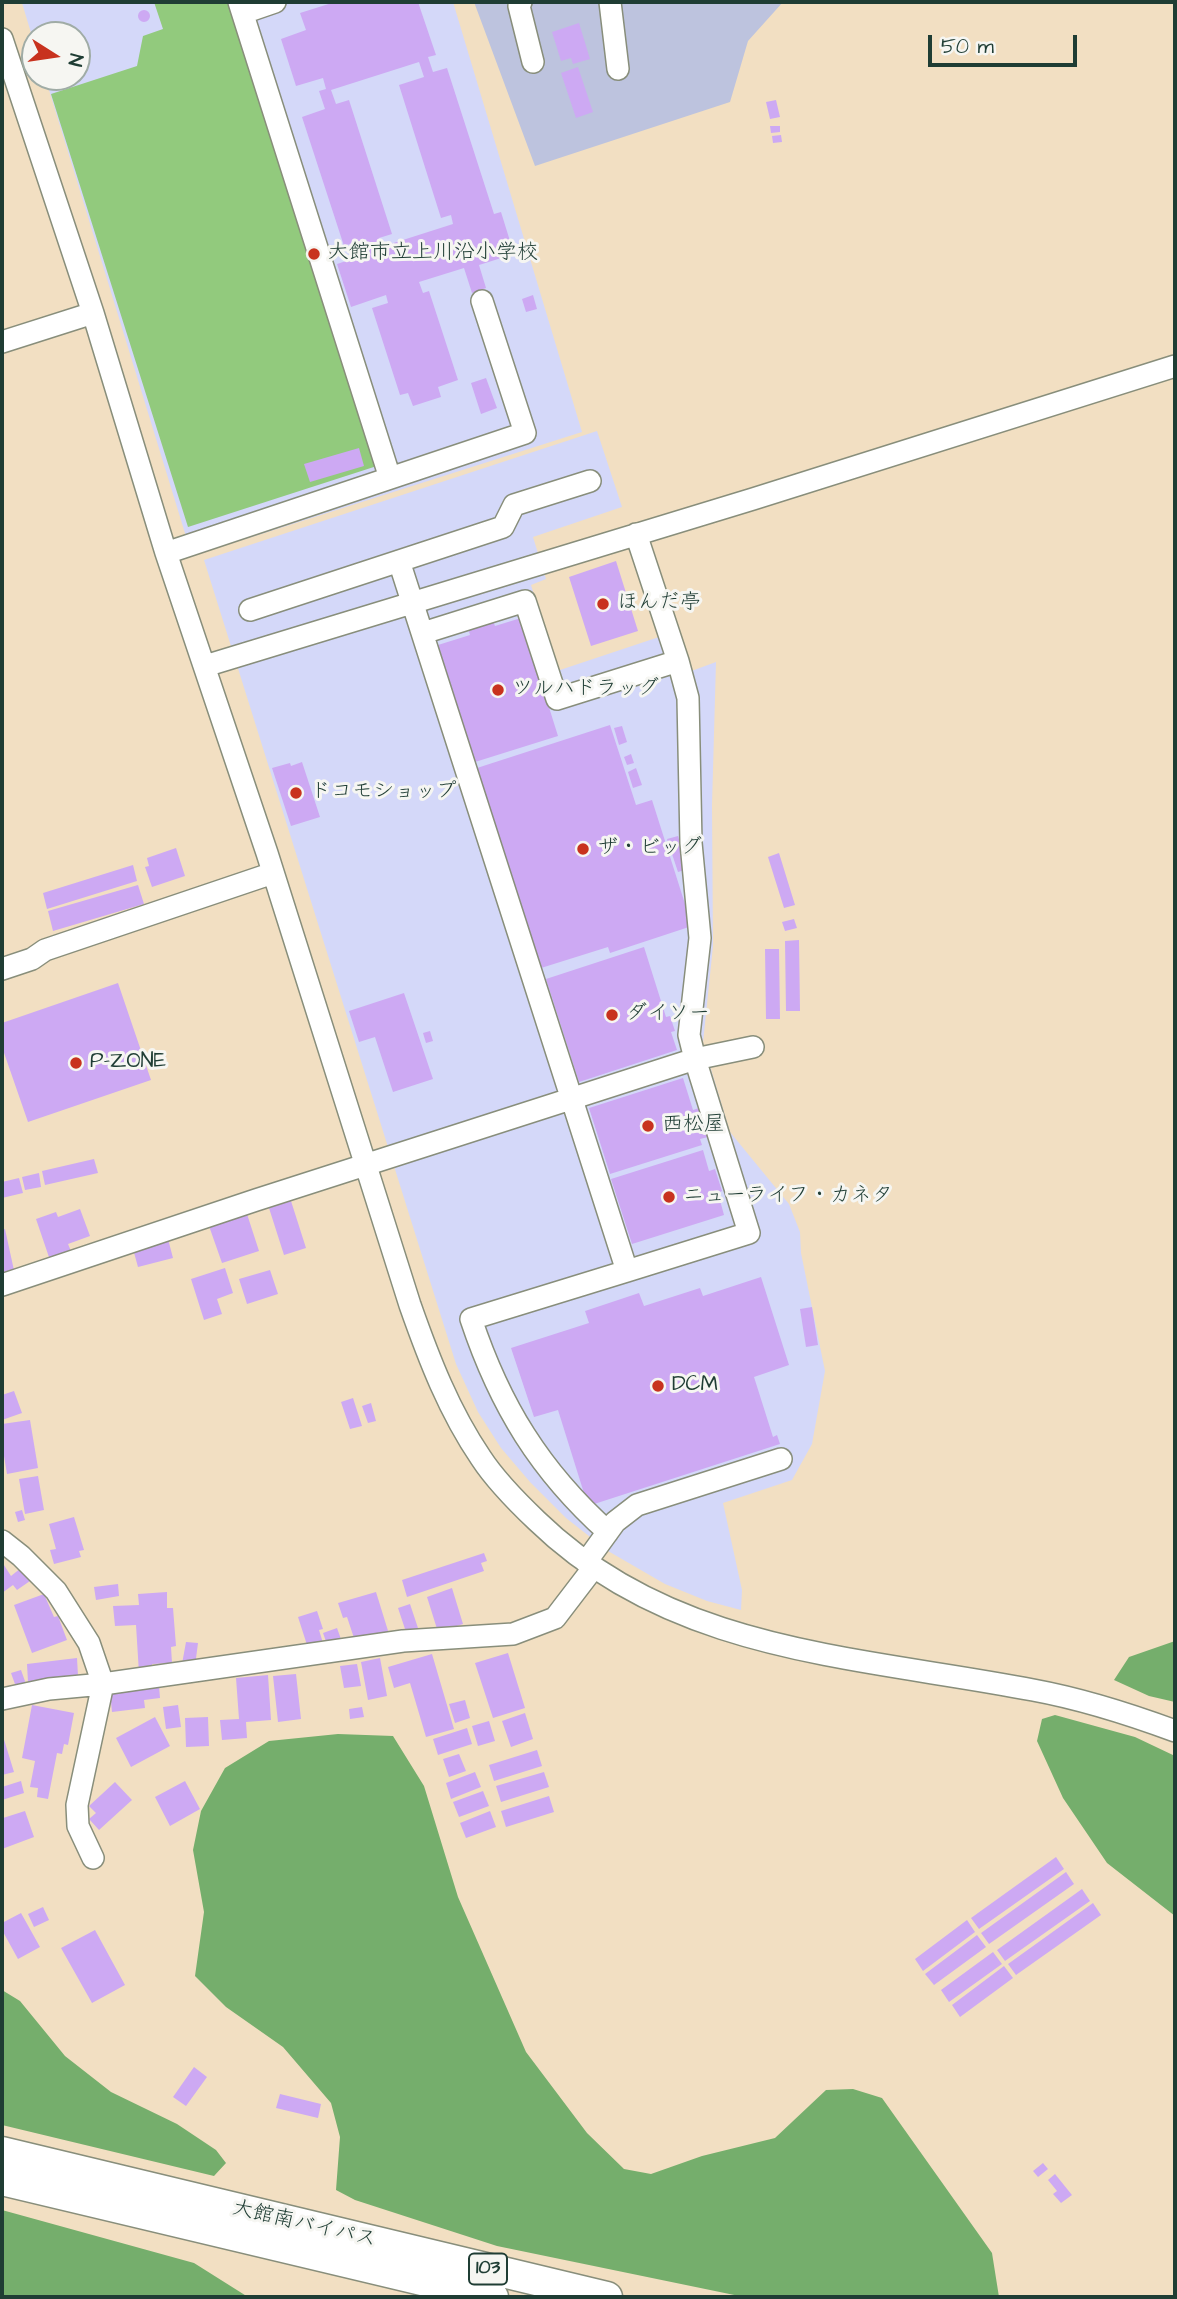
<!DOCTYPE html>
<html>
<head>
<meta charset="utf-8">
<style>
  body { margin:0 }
  #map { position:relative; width:1177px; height:2299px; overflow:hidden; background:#f2dfc2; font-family:"Architects Daughter",sans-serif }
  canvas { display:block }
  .frame { position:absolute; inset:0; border:4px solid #1f3d34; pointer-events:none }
  .north { position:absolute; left:21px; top:21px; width:70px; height:70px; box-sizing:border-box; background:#f6f6f2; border:2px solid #a0aca6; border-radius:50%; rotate:102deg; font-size:19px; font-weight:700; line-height:28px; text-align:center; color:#1f3d34 }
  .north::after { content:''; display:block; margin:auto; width:24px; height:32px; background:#c8321e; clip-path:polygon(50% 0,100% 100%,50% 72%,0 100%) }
  .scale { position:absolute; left:928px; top:35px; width:149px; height:32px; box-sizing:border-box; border:4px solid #1f3d34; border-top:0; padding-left:9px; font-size:21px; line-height:24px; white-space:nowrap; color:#1f3d34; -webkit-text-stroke:5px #f6f6f2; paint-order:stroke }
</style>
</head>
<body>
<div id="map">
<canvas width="1177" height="2299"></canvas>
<div class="frame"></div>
<div class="north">N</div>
<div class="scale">50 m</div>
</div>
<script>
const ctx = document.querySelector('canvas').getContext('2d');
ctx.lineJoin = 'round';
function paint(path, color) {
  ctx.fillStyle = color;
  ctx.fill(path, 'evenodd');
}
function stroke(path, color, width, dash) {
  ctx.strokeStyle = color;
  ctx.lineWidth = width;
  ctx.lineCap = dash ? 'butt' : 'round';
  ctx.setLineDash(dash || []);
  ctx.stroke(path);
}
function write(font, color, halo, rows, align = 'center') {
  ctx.font = font + ' "Architects Daughter","Klee One",sans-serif';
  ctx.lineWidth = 6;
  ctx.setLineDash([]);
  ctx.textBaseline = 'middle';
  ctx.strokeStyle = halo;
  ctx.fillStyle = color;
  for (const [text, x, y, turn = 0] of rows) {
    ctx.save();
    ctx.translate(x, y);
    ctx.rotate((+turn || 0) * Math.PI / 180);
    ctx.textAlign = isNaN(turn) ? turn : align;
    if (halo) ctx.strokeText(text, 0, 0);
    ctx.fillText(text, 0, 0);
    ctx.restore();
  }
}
paint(new Path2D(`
  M27,2H453L582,432L192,556L45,77H77V35H35V46L22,3Z
  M597,431L622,507L533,537L546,579L531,585L557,671L662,636L675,677L716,662L712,805L713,946L703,1043L730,1132L789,1204L800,1232L801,1253L825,1371L812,1444L792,1480L723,1503L742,1590L741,1610L707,1601L665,1584L608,1551L566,1518L530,1482L501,1448L478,1412L456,1364L204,560Z`), '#d4d8f9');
paint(new Path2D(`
  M474,2H783L748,41L730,102L535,166Z`), '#bdc3de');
paint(new Path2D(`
  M154,2H232L380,465L188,527L51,94L137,66L143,36L163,29Z`), '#92ca7d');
paint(new Path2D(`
  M1175,1641V1702L1149,1696L1114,1680L1129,1657Z
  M1055,1715L1135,1737L1175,1756V1916L1107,1863L1063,1798L1037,1741L1042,1719Z
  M338,1734L393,1736L424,1786L458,1897L526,2052L587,2133L624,2169L651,2174L702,2156L775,2138L826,2090L853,2089L882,2098L992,2253L999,2297H744L497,2246L355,2200L336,2190L340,2137L331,2103L283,2047L226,2007L195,1976L204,1912L193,1850L201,1811L225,1768L269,1741Z
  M2,1990L20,2001L65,2056L111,2092L177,2124L216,2150L226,2163L214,2176L2,2125Z
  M2,2210L194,2263L248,2297H2Z`), '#75ae6c');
paint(new Path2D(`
  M335,2H418L436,55L428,57L433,72L447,68L494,214L501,212L514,254L479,265L486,288L472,293L464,268L419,282L423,293L429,291L458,380L438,387L441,397L413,406L408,393L400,395L372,308L388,303L386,295L351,307L337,264L370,253L366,239L344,246L302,117L325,109L319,91L326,89L323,78L296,86L281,39L306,30L300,13ZM419,62L424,77L399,85L441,218L451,215L453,224L381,247L379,238L392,234L349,100L336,104L331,90Z
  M138 16a6 6 0 1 1 12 0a6 6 0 1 1-12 0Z
  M579,23L590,59L573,64L571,58L561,61L552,32Z
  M578,67L593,112L576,118L561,73Z
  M776,100L780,117L770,119L766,102Z
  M770,126H780V132L771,133Z
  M781,135L782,142L773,143L772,136Z
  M533,295L537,309L526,312L522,299Z
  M486,378L497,408L481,414L471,383Z
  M359,448L364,466L310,482L304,464Z
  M616,561L638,631L591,646L569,577Z
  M521,618L558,736L475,762L438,645L470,635L468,628L493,621L495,626Z
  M610,725L636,805L652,800L692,926L610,953L608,947L541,968L477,768Z
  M622,726L627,742L619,745L614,728Z
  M631,754L634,763L627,765L624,757Z
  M302,762L320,817L291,826L272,768L290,763L291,766Z
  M636,768L642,785L633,788L628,772Z
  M678,836L688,869L678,872L667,839Z
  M176,848L185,876L152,887L145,867L149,866L147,858Z
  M779,853L795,905L784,908L768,857Z
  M133,865L137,881L47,909L43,893Z
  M138,885L144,904L53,931L48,911Z
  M794,919L797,928L785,931L782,922Z
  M799,940L800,1011H786L785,941Z
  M644,947L666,1017L670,1016L675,1031L671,1032L677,1050L579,1082L546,979Z
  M765,949H779L780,1019H766Z
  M118,983L151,1080L28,1122L2,1047V1023Z
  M404,993L433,1079L393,1092L375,1037L359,1042L349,1011Z
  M430,1031L433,1041L426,1043L423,1033Z
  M683,1078L693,1110L699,1108L708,1137L700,1139L702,1145L610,1174L589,1108Z
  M703,1150L709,1171L715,1169L722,1191L718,1193L724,1215L632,1244L611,1179Z
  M94,1159L98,1173L45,1185L42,1171Z
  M39,1173L41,1187L25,1190L22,1177Z
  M19,1178L23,1193L2,1198V1182Z
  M291,1201L306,1248L284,1255L269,1208Z
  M80,1209L90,1236L68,1244L73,1256L51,1263L36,1219L56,1212L58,1217Z
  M247,1214L259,1251L222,1263L209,1226Z
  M5,1229L15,1275L2,1279V1230Z
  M168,1239L173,1258L138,1267L133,1249Z
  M225,1268L233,1293L217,1299L222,1314L204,1320L191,1279Z
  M270,1270L278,1294L247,1304L239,1279Z
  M761,1277L789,1365L754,1377L773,1437L777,1435L780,1444L588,1506L558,1410L534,1417L511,1348L589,1323L585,1311L639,1293L644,1306L700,1288L703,1296Z
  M812,1307L818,1345L806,1347L800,1309Z
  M14,1391L22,1413L2,1420V1395Z
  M353,1398L362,1426L350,1429L341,1402Z
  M371,1403L376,1421L368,1423L362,1406Z
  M30,1420L38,1468L7,1474L2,1444V1424Z
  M38,1476L44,1510L25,1514L19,1479Z
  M22,1510L25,1520L18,1522L15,1512Z
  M74,1517L84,1550L79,1551L81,1557L54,1564L50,1550L56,1549L49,1524Z
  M484,1553L487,1561L481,1563L484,1571L407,1597L402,1580Z
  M2,1562L11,1576L21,1568L30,1581L17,1590L13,1585L2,1593Z
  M118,1584L119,1596L96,1600L94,1587Z
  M452,1588L463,1624L438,1632L427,1597Z
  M167,1592V1608H173L176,1646L171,1647L172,1663L152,1664L153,1672L139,1673L136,1625L115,1626L113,1606L139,1605L138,1594Z
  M376,1592L389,1634L356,1644L347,1617L343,1618L338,1603Z
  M44,1594L54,1617L58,1616L67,1640L32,1653L14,1605Z
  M410,1604L418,1628L406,1632L398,1608Z
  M317,1611L323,1629L319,1630L323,1643L308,1648L298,1617Z
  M337,1628L342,1642L328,1647L323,1633Z
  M186,1642L198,1643L195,1666L182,1664Z
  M508,1653L525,1708L493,1718L475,1663Z
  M432,1654L454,1729L426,1737L410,1683L394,1688L388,1667Z
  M77,1658L78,1676L28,1682L27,1664Z
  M380,1658L387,1696L368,1700L361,1662Z
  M357,1664L361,1686L344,1688L340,1666Z
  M21,1670L26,1684L16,1687L11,1673Z
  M296,1674L301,1719L278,1722L273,1676Z
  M268,1675L271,1720L246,1722L247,1738L222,1740L220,1720L239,1719L236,1678Z
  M159,1686L160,1698L144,1700L145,1708L112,1712L110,1692Z
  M465,1700L470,1718L455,1723L449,1704Z
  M32,1705L74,1713L68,1745L64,1744L62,1754L57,1753L48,1799L37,1797L38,1788L30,1787L35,1761L22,1758Z
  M178,1705L181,1727L166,1729L163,1707Z
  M362,1707L364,1717L350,1719L349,1709Z
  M525,1713L533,1739L511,1747L502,1721Z
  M155,1717L170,1746L131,1767L116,1738Z
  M208,1717L209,1746L186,1747L185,1718Z
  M489,1721L495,1741L478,1746L472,1726Z
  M467,1728L472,1744L438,1755L433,1739Z
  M2,1733L14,1772L2,1775Z
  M537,1750L542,1766L494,1781L489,1765Z
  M459,1754L466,1771L449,1777L443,1759Z
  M475,1772L481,1787L451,1799L446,1783Z
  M544,1772L549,1787L501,1802L496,1786Z
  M21,1781L24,1793L2,1800V1787Z
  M185,1781L200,1809L170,1826L155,1797Z
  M115,1782L132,1800L99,1830L89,1819L96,1813L89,1806Z
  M483,1791L489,1806L459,1817L453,1802Z
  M549,1796L554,1812L506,1827L501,1811Z
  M25,1811L34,1837L2,1849L3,1818Z
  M490,1811L496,1827L466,1838L460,1823Z
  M1056,1857L1064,1869L979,1929L971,1918Z
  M1066,1872L1074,1884L989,1944L981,1933Z
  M1082,1889L1090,1901L1005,1961L997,1950Z
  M1093,1903L1101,1915L1016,1975L1008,1964Z
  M43,1907L49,1920L34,1927L28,1914Z
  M21,1913L40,1947L18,1959L2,1930V1923Z
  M967,1920L975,1932L923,1971L915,1959Z
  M95,1930L125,1985L92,2003L61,1948Z
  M977,1935L986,1947L934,1985L925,1974Z
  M993,1952L1002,1964L949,2002L941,1990Z
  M1004,1966L1013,1978L960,2017L952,2005Z
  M194,2067L207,2077L186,2106L173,2097Z
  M280,2094L321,2104L318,2118L276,2108Z
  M1043,2163L1048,2169L1038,2177L1033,2171Z
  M1055,2174L1072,2195L1061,2203L1053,2194L1057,2191L1048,2180Z`), '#cda9f3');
const minor = new Path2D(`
  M239,2L390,478
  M521,2L519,6L533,62
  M610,2L618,69
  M243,13L275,2
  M2,39L93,313L166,553L267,853L410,1305C429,1359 449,1411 481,1458C496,1481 517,1502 537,1521C673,1653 857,1656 1033,1690C1082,1699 1129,1714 1175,1731
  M2,342L93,313
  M166,553L525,433L482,301
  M399,561L627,1271L471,1319C500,1406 540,1471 608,1532
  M250,610L503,527L514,505L590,481
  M423,633L525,601L557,699L678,661
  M205,666L753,499L1175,366
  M2,969L32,959L45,950L273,873
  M627,1271L749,1233L695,1059L689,1035L700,938L691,843L688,698L678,661L636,534
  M2,1285L256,1200L695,1059L753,1047
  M2,1541L21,1556L56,1591L89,1643L103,1684L77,1805L78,1826L93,1858
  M586,1562L615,1522L637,1505L781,1459
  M2,1699L49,1689L103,1684L403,1641L513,1634L555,1618L594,1567`);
const highway = new Path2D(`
  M2,2152L607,2297
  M2,2180L493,2297`);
stroke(minor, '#888e7b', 24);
stroke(highway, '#888e7b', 33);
stroke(minor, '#fff', 21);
stroke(highway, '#fff', 30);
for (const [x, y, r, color] of [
  [314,254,7,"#c8321e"],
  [603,604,7,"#c8321e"],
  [498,690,7,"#c8321e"],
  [296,793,7,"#c8321e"],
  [583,849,7,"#c8321e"],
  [612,1015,7,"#c8321e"],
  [76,1063,7,"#c8321e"],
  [648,1126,7,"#c8321e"],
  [669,1197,7,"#c8321e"],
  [658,1386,7,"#c8321e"]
]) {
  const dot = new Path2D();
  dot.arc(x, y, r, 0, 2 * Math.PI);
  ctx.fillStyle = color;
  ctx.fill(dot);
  stroke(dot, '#f6f6f2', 2.5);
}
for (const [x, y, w] of [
  [488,2269,38]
]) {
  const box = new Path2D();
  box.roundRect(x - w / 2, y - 15.5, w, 31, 5);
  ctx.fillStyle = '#f6f6f2';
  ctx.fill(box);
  stroke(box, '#1f3d34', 2);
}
write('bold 19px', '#1f3d34', null, [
  ["103",488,2269]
]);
write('21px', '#1f3d34', '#f6f6f2', [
  ["大館市立上川沿小学校",328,254],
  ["ほんだ亭",617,604],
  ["ツルハドラッグ",512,690],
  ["ドコモショップ",310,793],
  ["ザ・ビッグ",597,849],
  ["ダイソー",626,1015],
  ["P-ZONE",90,1063],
  ["西松屋",662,1126],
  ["ニューライフ・カネタ",683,1197],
  ["DCM",672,1386]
], 'left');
write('21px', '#1f3d34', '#f6f6f2', [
  ["大館南バイパス",304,2225,13]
]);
</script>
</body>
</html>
